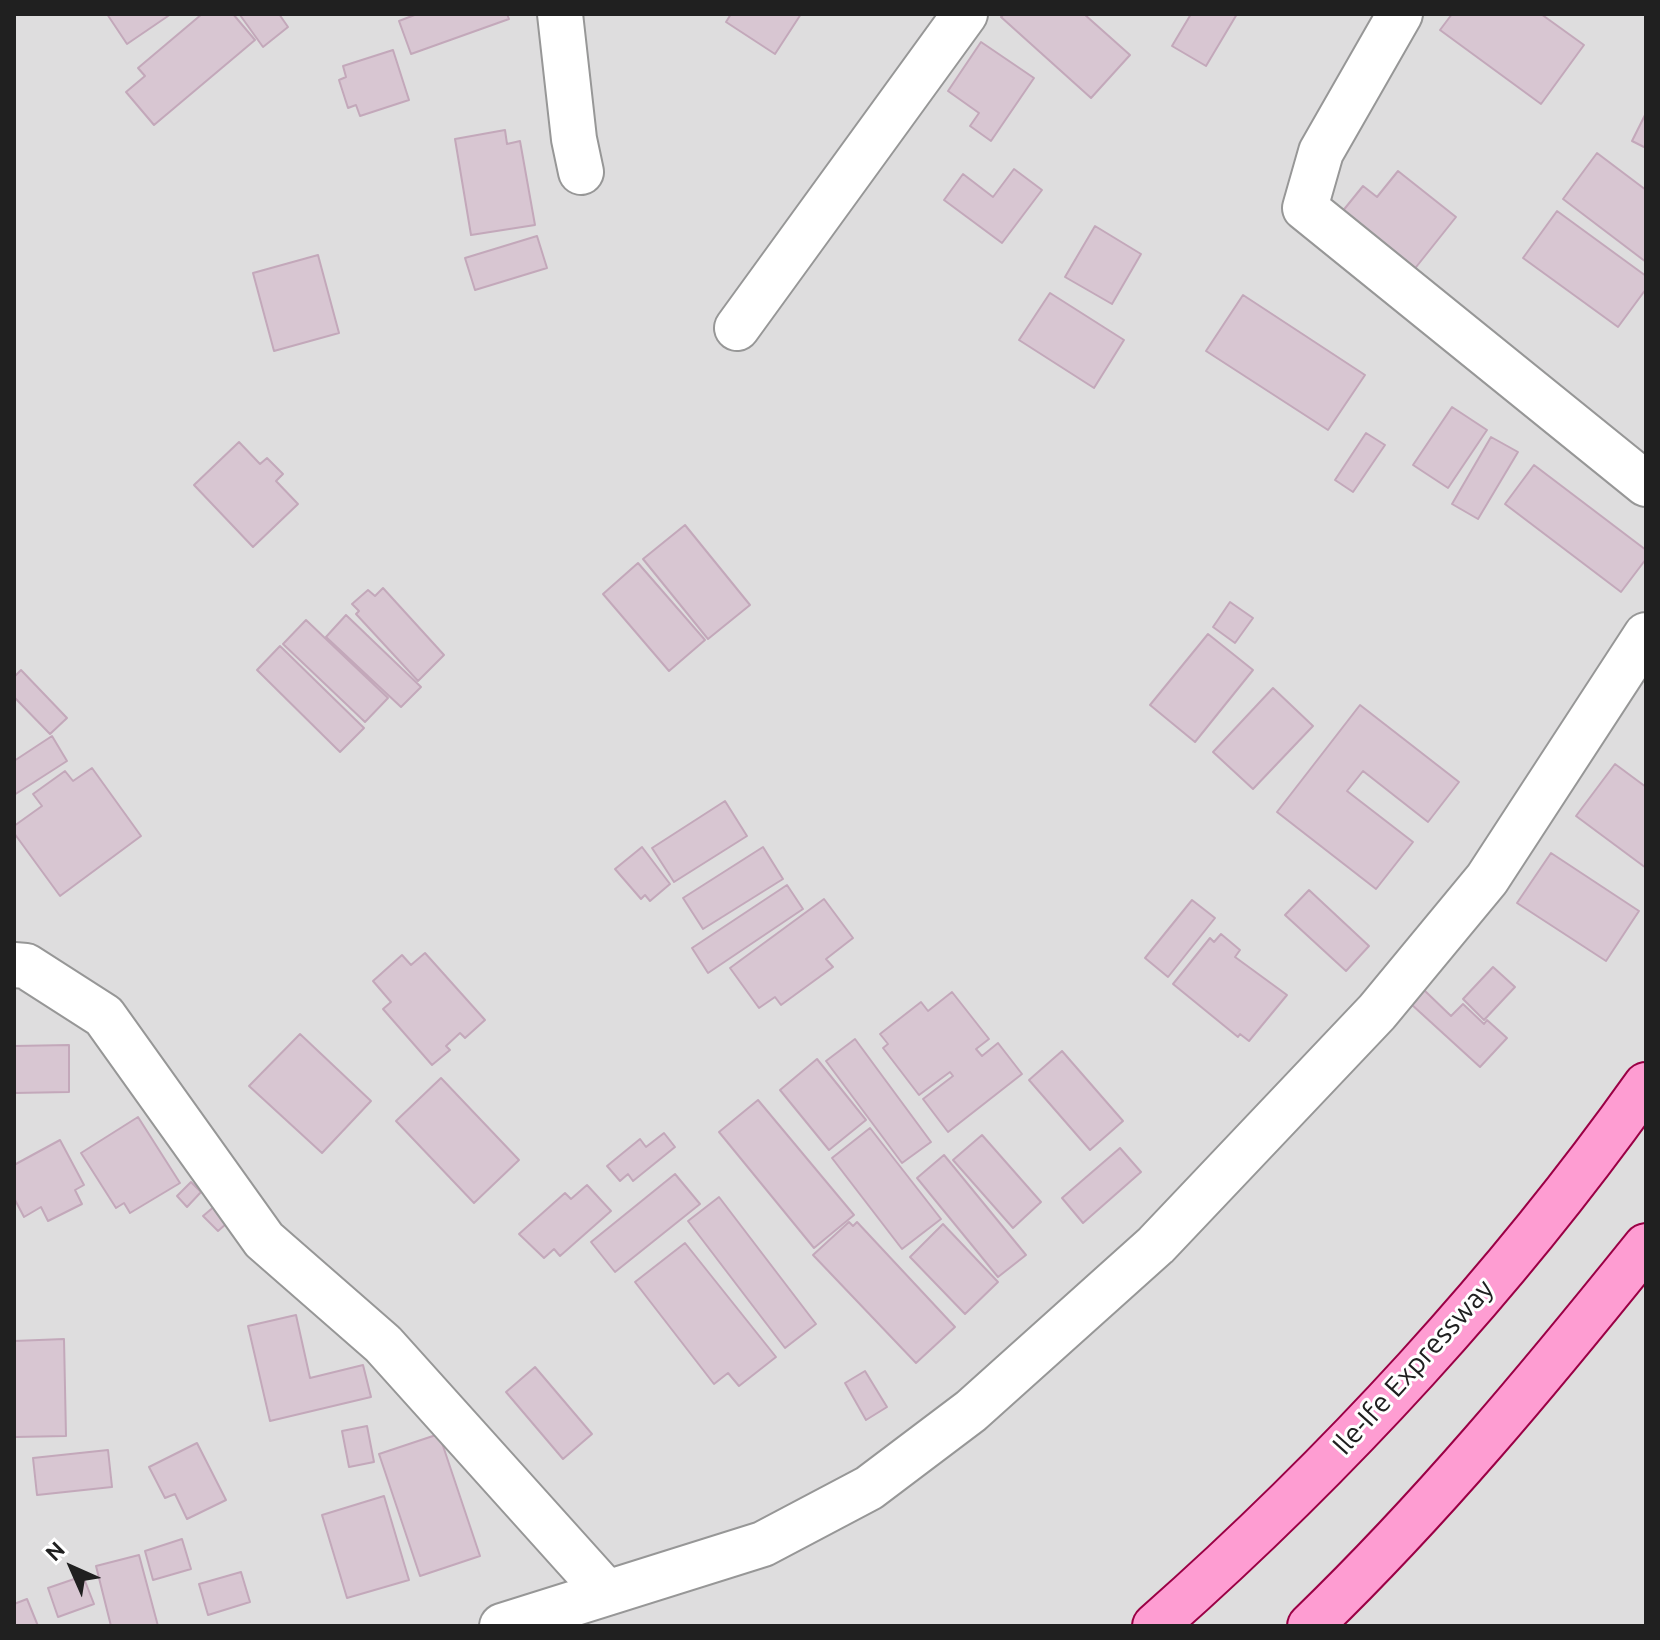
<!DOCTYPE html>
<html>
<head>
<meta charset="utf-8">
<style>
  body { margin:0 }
  #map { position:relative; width:1660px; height:1640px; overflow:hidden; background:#f1e6eb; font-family:Ubuntu,sans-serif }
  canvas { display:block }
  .frame { position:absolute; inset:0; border:16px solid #202020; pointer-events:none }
  .north { position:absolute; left:32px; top:1528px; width:80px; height:80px; -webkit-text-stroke:6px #fff; paint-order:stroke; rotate:315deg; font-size:22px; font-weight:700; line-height:32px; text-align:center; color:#202020 }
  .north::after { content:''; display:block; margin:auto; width:28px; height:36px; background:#202020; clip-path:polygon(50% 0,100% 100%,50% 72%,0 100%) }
</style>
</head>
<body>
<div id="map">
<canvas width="1660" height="1640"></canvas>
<div class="frame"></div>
<div class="north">N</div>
</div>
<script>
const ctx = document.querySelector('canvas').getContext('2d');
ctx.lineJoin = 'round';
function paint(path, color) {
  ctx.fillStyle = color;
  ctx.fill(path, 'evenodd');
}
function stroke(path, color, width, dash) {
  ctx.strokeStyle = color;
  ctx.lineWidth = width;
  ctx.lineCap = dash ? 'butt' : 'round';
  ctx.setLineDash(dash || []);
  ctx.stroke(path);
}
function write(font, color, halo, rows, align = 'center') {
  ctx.font = font + ' Ubuntu,sans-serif';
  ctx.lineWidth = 6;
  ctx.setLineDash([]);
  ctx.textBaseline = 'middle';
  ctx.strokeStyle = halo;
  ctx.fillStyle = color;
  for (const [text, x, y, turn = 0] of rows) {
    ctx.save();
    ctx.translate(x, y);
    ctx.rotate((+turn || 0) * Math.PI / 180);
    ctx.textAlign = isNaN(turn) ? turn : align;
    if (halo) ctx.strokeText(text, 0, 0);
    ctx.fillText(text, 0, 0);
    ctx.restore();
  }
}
paint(new Path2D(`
  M14,14H1646V1626H14Z`), '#deddde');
const building = new Path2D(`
  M107,14H171L127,44Z
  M202,14H233L255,40L154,125L126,92L145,76L138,68Z
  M279,14L288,27L263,47L240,15Z
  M417,14H507L509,19L411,54L399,21Z
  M731,14H801L775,54L726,22Z
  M1004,14H1084L1130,55L1091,98L1001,17Z
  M1191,14H1237L1206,66L1172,46Z
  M1452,14H1541L1584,45L1541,104L1440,30Z
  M981,42L1034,78L991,141L970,126L979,113L948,91Z
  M393,50L409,100L360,116L356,105L348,108L339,80L346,77L343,66Z
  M1646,113V148L1632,141Z
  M505,130L507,144L520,141L535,225L471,235L455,139Z
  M1597,153L1646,190V262L1563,199Z
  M1014,169L1042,190L1002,243L944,200L963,174L993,197Z
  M1398,171L1456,217L1405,281L1333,223L1363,186L1377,197Z
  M1557,211L1646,276V289L1618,327L1523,258Z
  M1095,226L1141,254L1112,304L1065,277Z
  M537,236L547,268L475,290L465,258Z
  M318,255L339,333L274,351L253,273Z
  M1050,293L1124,340L1094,388L1019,340Z
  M1243,295L1365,375L1328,430L1206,351Z
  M1452,407L1487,430L1448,488L1413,465Z
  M1366,433L1385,445L1353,492L1335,480Z
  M1491,437L1518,452L1478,519L1452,504Z
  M239,442L260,464L267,458L283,474L276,481L298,504L253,547L194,485Z
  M1534,465L1646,550V559L1621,592L1505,504Z
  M685,525L750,605L708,639L643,559Z
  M638,563L705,640L669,671L603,594Z
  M383,588L444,655L418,681L356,614L359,611L352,604L368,590L375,596Z
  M1230,602L1253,618L1235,643L1213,627Z
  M346,615L421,687L401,707L326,637Z
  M306,620L388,698L365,722L283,644Z
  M1208,634L1253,670L1195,742L1150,705Z
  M280,646L364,728L340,752L257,670Z
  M21,670L67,718L50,734L14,697V677Z
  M1273,688L1313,726L1253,789L1213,752Z
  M1360,705L1459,782L1428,822L1363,771L1347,791L1413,842L1376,889L1277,812Z
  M52,736L67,761L14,795V761Z
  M1615,764L1646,787V868L1576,816Z
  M92,768L141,836L60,896L14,833V826L42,806L33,794L65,771L73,781Z
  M725,801L747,836L674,882L652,848Z
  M642,847L670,884L650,901L645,895L641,899L615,869Z
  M763,847L783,879L703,929L683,898Z
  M1551,853L1639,911L1606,961L1517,903Z
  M787,885L803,909L708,973L692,948Z
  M1309,890L1369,946L1346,971L1285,915Z
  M824,899L853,938L826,959L833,967L781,1005L775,997L759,1008L730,968Z
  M1192,900L1215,918L1168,977L1145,958Z
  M1221,934L1240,950L1235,957L1287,995L1249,1041L1240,1034L1238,1037L1173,984L1210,938L1214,942Z
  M425,953L485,1020L465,1038L460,1033L446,1046L450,1050L432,1065L383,1009L391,1002L373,981L402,955L411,965Z
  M1493,967L1515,987L1484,1020L1463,999Z
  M1424,990L1451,1016L1463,1004L1484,1024L1487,1020L1507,1038L1480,1067L1411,1004Z
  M952,992L989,1039L976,1049L982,1056L998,1043L1022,1074L948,1132L923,1099L953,1076L950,1072L919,1095L883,1048L888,1044L880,1034L921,1002L928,1011Z
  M300,1034L371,1101L322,1153L249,1086Z
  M855,1039L931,1142L902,1163L826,1061Z
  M69,1045V1092L14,1093V1046Z
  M1062,1051L1123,1121L1090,1150L1029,1080Z
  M817,1059L866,1120L829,1150L780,1090Z
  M441,1078L519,1160L474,1203L396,1121Z
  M758,1100L854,1215L814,1248L719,1132Z
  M138,1117L180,1183L130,1213L124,1203L116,1208L81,1153Z
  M870,1128L941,1219L902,1249L832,1158Z
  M664,1133L675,1147L633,1181L628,1174L620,1181L607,1166L640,1139L646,1147Z
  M982,1135L1041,1202L1013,1228L953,1160Z
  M60,1140L84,1185L75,1190L82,1204L48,1221L41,1207L24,1217L14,1198V1165Z
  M1120,1148L1141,1172L1083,1223L1062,1198Z
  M944,1155L1026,1255L998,1277L917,1178Z
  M675,1174L700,1204L615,1272L591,1242Z
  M191,1182L201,1192L187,1207L177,1196Z
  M587,1185L611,1211L560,1256L554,1249L544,1258L519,1234L565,1193L571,1199Z
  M719,1197L816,1324L785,1348L688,1221Z
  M222,1200L235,1216L218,1231L203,1216Z
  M849,1222L853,1226L857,1222L955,1327L916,1363L813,1255Z
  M943,1224L998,1282L965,1314L910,1257Z
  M685,1243L776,1357L739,1386L728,1373L714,1384L635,1282Z
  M296,1315L310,1378L363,1365L371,1397L270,1421L248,1326Z
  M64,1339L66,1436L15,1437L14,1341Z
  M535,1367L592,1434L563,1459L506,1392Z
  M865,1371L887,1407L866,1420L845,1383Z
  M367,1426L374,1462L349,1467L342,1431Z
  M439,1434L480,1556L420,1576L379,1454Z
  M197,1443L226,1500L187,1519L175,1494L165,1498L149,1467Z
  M108,1450L112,1487L37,1495L33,1458Z
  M384,1496L409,1580L347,1598L322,1515Z
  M182,1539L191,1569L153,1580L145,1551Z
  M139,1555L158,1626H111L96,1566Z
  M241,1572L250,1602L208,1615L199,1584Z
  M83,1576L94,1604L58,1617L48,1588Z
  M27,1599L38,1626H14V1604Z`);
paint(building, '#d8c6d2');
stroke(building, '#c3a8ba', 2);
const minor = new Path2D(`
  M560,14L574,139L581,172
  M1400,14L1321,152L1305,208L1646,484
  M737,328L965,14
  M14,965L26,966L104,1016L264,1240L383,1344L607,1593
  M502,1626L763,1544L869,1488L971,1411L1156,1245L1377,1012L1487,879L1646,635`);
const major = new Path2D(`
  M1155,1626C1336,1466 1506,1282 1646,1085
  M1310,1626C1432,1508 1539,1379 1646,1246`);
stroke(minor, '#979797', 48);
stroke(major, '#9b0045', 48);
stroke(minor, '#fff', 44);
stroke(major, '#fe9dd2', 44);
write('28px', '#202020', '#fff', [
  ["Ile-Ife Expressway",1413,1367,-48]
]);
</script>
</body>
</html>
